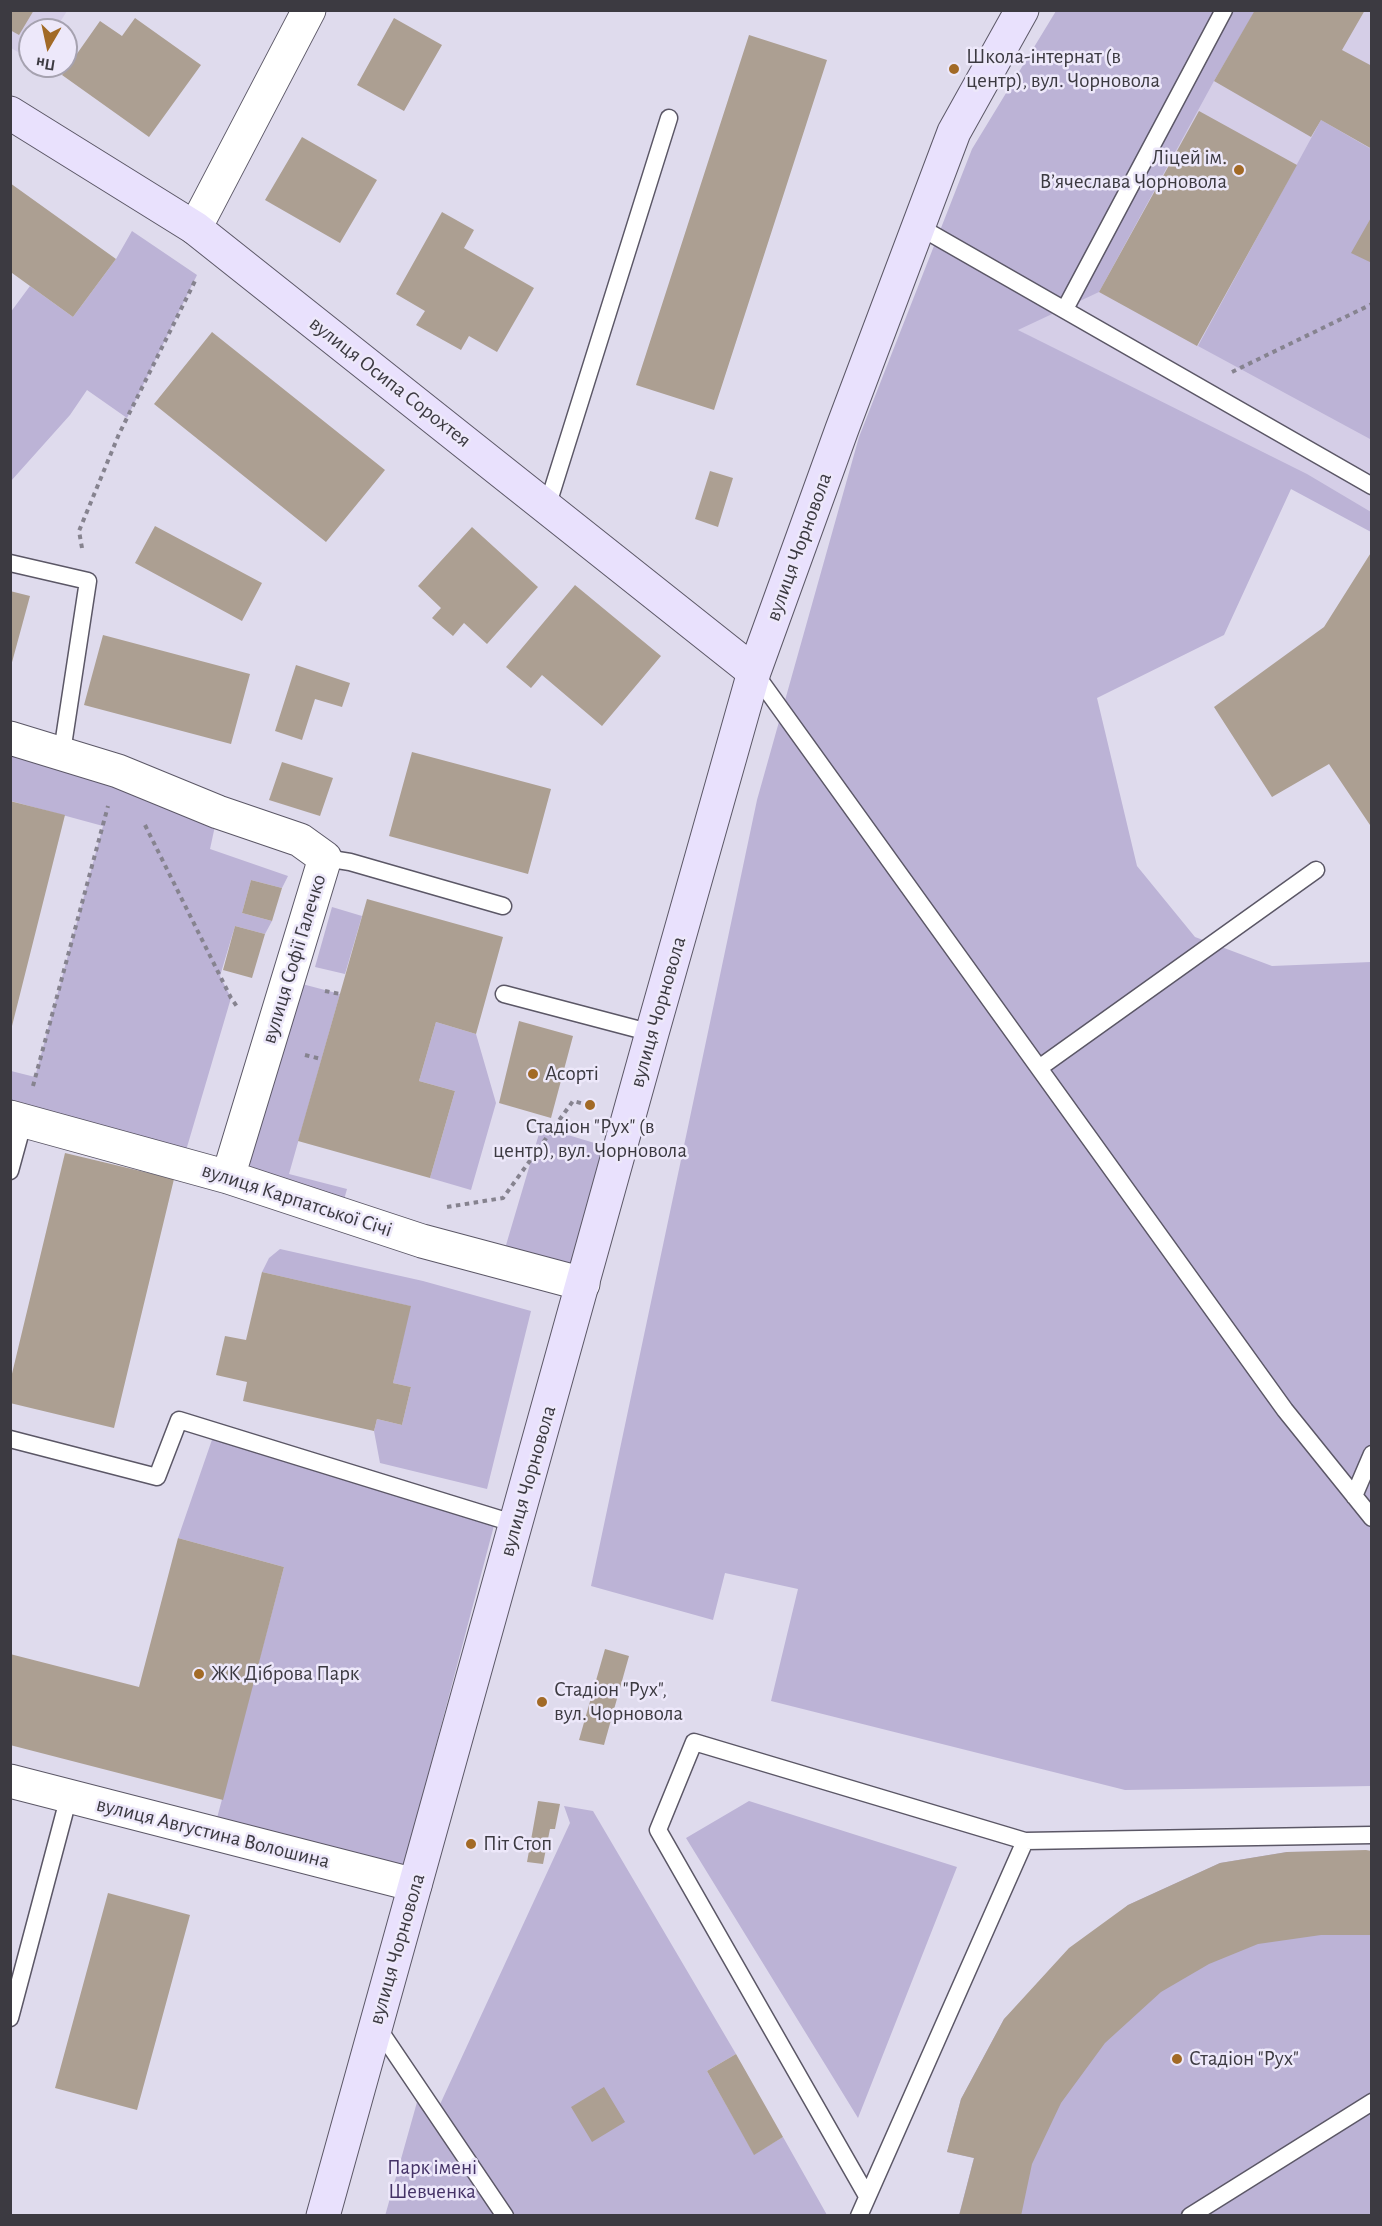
<!DOCTYPE html>
<html>
<head>
<meta charset="utf-8">
<style>
  body { margin:0 }
  #map { position:relative; width:1382px; height:2226px; overflow:hidden; background:#dfdbed; font-family:"Alegreya Sans",sans-serif }
  canvas { display:block }
  .frame { position:absolute; inset:0; border:12px solid #3c3a41; pointer-events:none }
  .north { position:absolute; left:18px; top:18px; width:60px; height:60px; box-sizing:border-box; background:#ede8fa; border:2px solid #a6a2b0; border-radius:50%; rotate:189deg; font-size:16px; font-weight:700; line-height:24px; text-align:center; color:#3c3a41 }
  .north::after { content:''; display:block; margin:auto; width:21px; height:27px; background:#a26a26; clip-path:polygon(50% 0,100% 100%,50% 72%,0 100%) }
</style>
</head>
<body>
<div id="map">
<canvas width="1382" height="2226"></canvas>
<div class="frame"></div>
<div class="north">Пн</div>
</div>
<script>
const ctx = document.querySelector('canvas').getContext('2d');
ctx.lineJoin = 'round';
function paint(path, color) {
  ctx.fillStyle = color;
  ctx.fill(path, 'evenodd');
}
function stroke(path, color, width, dash) {
  ctx.strokeStyle = color;
  ctx.lineWidth = width;
  ctx.lineCap = dash ? 'butt' : 'round';
  ctx.setLineDash(dash || []);
  ctx.stroke(path);
}
function write(font, color, halo, rows, align = 'center') {
  ctx.font = font + ' "Alegreya Sans",sans-serif';
  ctx.lineWidth = 5;
  ctx.setLineDash([]);
  ctx.textBaseline = 'middle';
  ctx.strokeStyle = halo;
  ctx.fillStyle = color;
  for (const [text, x, y, turn = 0] of rows) {
    ctx.save();
    ctx.translate(x, y);
    ctx.rotate((+turn || 0) * Math.PI / 180);
    ctx.textAlign = isNaN(turn) ? turn : align;
    if (halo) ctx.strokeText(text, 0, 0);
    ctx.fillText(text, 0, 0);
    ctx.restore();
  }
}
paint(new Path2D(`
  M11,11H67L55,30H30V59L11,48Z
  M1194,11H1371V528L1018,330Z`), '#d5cee7');
paint(new Path2D(`
  M1056,11H1255L1214,81L1099,292L1018,330L1307,474L1371,512V532L1291,489L1224,635L1097,698L1137,866L1195,937L1272,966L1371,962V1786L1125,1790L771,1701L798,1589L725,1573L713,1620L591,1586L757,800L859,437L972,149Z
  M1321,120L1371,149L1372,436L1370,439L1198,346Z
  M132,231L197,275L127,418L87,390L70,415L11,481L10,313L30,286L73,317L116,259Z
  M11,738L218,812L210,849L288,876L282,888L251,880L242,913L272,921L265,934L235,926L220,976L231,998L182,1164L11,1117V1071L35,1077L103,826L11,801Z
  M332,907L362,916L345,974L315,967Z
  M287,980L340,994L289,1174L347,1189L340,1214L228,1177Z
  M436,1022L476,1034L496,1103L471,1190L430,1178L455,1091L419,1081Z
  M541,1127L608,1147L570,1280L501,1262Z
  M280,1249L423,1281L531,1311L487,1489L380,1463L374,1431L377,1419L402,1425L411,1387L393,1383L410,1306L262,1272L269,1258Z
  M215,1431L496,1518L400,1881L213,1833L284,1567L178,1538Z
  M749,1801L957,1867L858,2118L686,1838Z
  M564,1806L593,1811L736,2054L707,2071L754,2154L783,2137L827,2215H505L436,2113L570,1823Z
  M1371,1851V2215H959L974,2158L947,2152L961,2099L1004,2019L1128,1905L1220,1863L1287,1852Z
  M419,2095L499,2215L385,2216Z`), '#bcb3d6');
paint(new Path2D(`
  M10,10H34L19,35L10,30Z
  M1255,10H1365L1342,50L1372,66V149L1321,120L1311,137L1214,81Z
  M135,18L201,65L149,137L62,75L100,21L122,36Z
  M394,18L442,45L404,111L357,85Z
  M749,35L827,60L714,410L636,385Z
  M1199,111L1297,165L1197,346L1099,292Z
  M302,137L377,180L340,243L265,200Z
  M10,183L116,259L73,317L12,273L10,275Z
  M442,212L474,230L464,248L534,288L497,352L469,336L461,350L416,325L425,311L396,294Z
  M1372,216V263L1351,253Z
  M212,332L385,470L326,542L154,404Z
  M710,471L733,478L718,527L695,519Z
  M155,526L262,583L242,621L135,563Z
  M472,527L538,587L487,644L464,623L453,636L432,618L441,608L418,586Z
  M1372,551V828L1329,764L1272,797L1214,707L1324,627Z
  M575,585L661,656L602,726L542,675L531,688L506,667Z
  M10,591L30,596L11,666H10Z
  M103,635L250,674L231,744L84,705Z
  M296,665L350,683L342,707L315,699L302,740L275,731Z
  M412,752L551,789L528,874L389,836Z
  M282,762L333,778L320,816L269,800Z
  M10,801L65,815L11,1030H10Z
  M251,880L282,888L272,921L242,913Z
  M367,899L503,937L476,1034L436,1022L419,1081L455,1091L430,1178L298,1141Z
  M235,926L265,934L252,978L223,970Z
  M519,1021L573,1036L551,1118L499,1103Z
  M65,1153L174,1179L114,1428L10,1403V1382Z
  M262,1272L411,1306L393,1383L411,1387L402,1425L377,1419L374,1431L243,1401L247,1382L216,1375L225,1336L246,1340Z
  M178,1538L284,1567L223,1800L10,1745V1654L139,1687Z
  M605,1649L629,1656L604,1745L579,1740Z
  M538,1801L560,1804L555,1829H550L543,1864L527,1862Z
  M1366,1850L1372,1851V1935H1321L1258,1944L1209,1964L1161,1992L1105,2043L1061,2103L1032,2164L1021,2216H959L974,2158L947,2152L961,2099L1004,2019L1069,1948L1128,1905L1220,1863L1287,1852Z
  M108,1893L190,1915L137,2110L55,2088Z
  M736,2054L783,2137L754,2155L707,2071Z
  M604,2087L625,2122L592,2142L571,2107Z`), '#ac9f92');
const lane = new Path2D(`
  M918,226L1372,486
  M1065,309L1224,10
  M547,507L669,118
  M10,563L88,581L62,752
  M754,672L1285,1410L1372,1518
  M325,858L350,862L503,906
  M504,994L652,1033
  M1039,1068L1316,870
  M10,1171L24,1120
  M10,1439L157,1477L179,1420L516,1524
  M1354,1496L1372,1454
  M10,2018L69,1796
  M376,2025L505,2216
  M867,2196L658,1830L694,1742L1025,1841
  M859,2216L1025,1841L1372,1835
  M1190,2216L1372,2102`);
const street = new Path2D(`
  M195,228L309,10
  M10,738L118,771L218,812L300,840L325,858L228,1177
  M10,1117L228,1177L422,1241L583,1284
  M10,1781L415,1885`);
const secondary = new Path2D(`
  M10,113L195,228L754,672
  M323,2216L652,1033L754,672L842,429L954,132L1022,10`);
stroke(lane, '#5b5766', 19);
stroke(street, '#5b5766', 35);
stroke(secondary, '#5b5766', 35);
stroke(new Path2D(`
  M1232,372L1372,304
  M82,548L79,531L119,434L196,279
  M145,825L231,998L238,1008
  M325,991L340,994
  M305,1055L321,1059
  M33,1086L108,806
  M447,1207L503,1198L573,1101L592,1106`), '#86838f', 4, [4.5, 4.5]);
stroke(lane, '#fff', 16);
stroke(street, '#fff', 33);
stroke(secondary, '#e9e1fd', 33);
for (const [x, y, r, color] of [
  [954,69,6,"#a26a26"],
  [1239,170,6,"#a26a26"],
  [533,1074,6,"#a26a26"],
  [590,1105,6,"#a26a26"],
  [199,1674,6,"#a26a26"],
  [542,1702,6,"#a26a26"],
  [471,1844,6,"#a26a26"],
  [1177,2059,6,"#a26a26"]
]) {
  const dot = new Path2D();
  dot.arc(x, y, r, 0, 2 * Math.PI);
  ctx.fillStyle = color;
  ctx.fill(dot);
  stroke(dot, '#ede8fa', 2);
}
write('21px', '#3c3a41', '#ede8fa', [
  ["Школа-інтернат (в",966,57],
  ["центр), вул. Чорновола",966,81],
  ["Ліцей ім.",1227,158,"right"],
  ["Вʼячеслава Чорновола",1227,182,"right"],
  ["Асорті",545,1074],
  ["Стадіон \"Рух\" (в",590,1127,"center"],
  ["центр), вул. Чорновола",590,1151,"center"],
  ["ЖК Діброва Парк",211,1674],
  ["Стадіон \"Рух\",",554,1690],
  ["вул. Чорновола",554,1714],
  ["Піт Стоп",483,1844],
  ["Стадіон \"Рух\"",1189,2059]
], 'left');
write('21px', '#3c3a41', '#ede8fa', [
  ["вулиця Осипа Сорохтея",390,382,38],
  ["вулиця Чорновола",799,547,-70],
  ["вулиця Софії Галечко",294,959,-73],
  ["вулиця Чорновола",658,1012,-74],
  ["вулиця Карпатської Січі",297,1200,18],
  ["вулиця Чорновола",528,1481,-74],
  ["вулиця Августина Волошина",213,1833,14],
  ["вулиця Чорновола",397,1949,-74]
]);
write('21px', '#443266', '#ede8fa', [
  ["Парк імені",432,2168],
  ["Шевченка",432,2192]
]);
</script>
</body>
</html>
